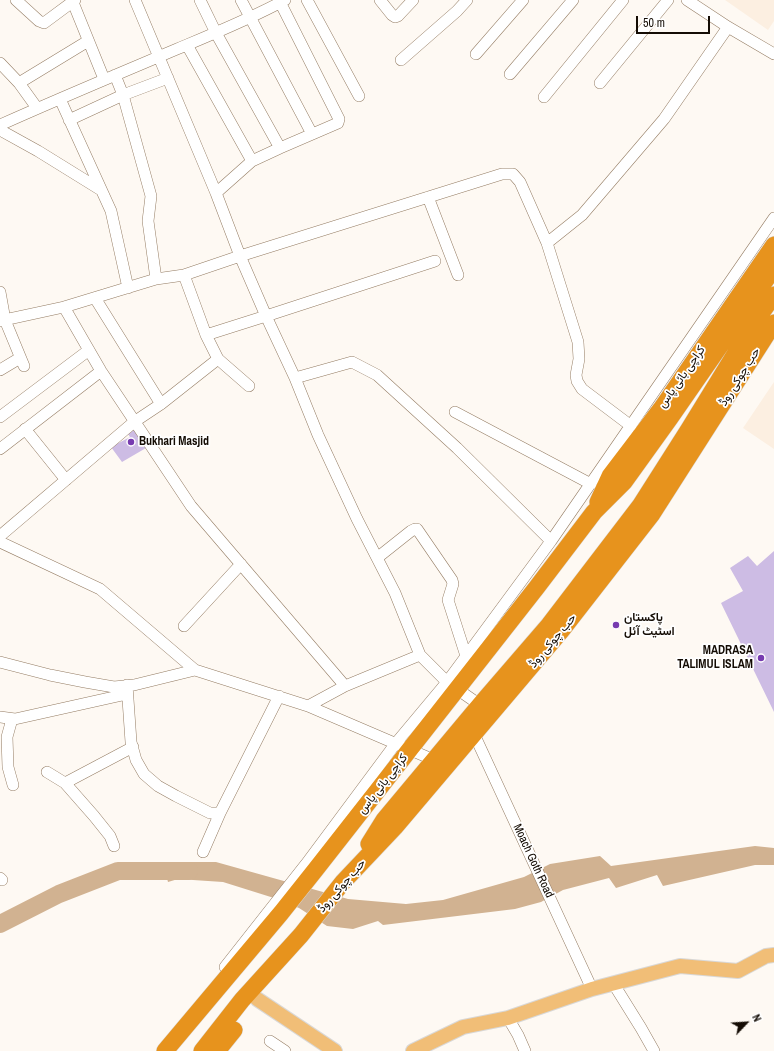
<!DOCTYPE html>
<html>
<head>
<meta charset="utf-8">
<style>
  body { margin:0 }
  #map { position:relative; width:774px; height:1051px; overflow:hidden; background:#fef9f3; font-family:"Archivo Narrow",sans-serif }
  canvas { display:block }
  .north { position:absolute; left:726px; top:1003px; width:40px; height:40px; -webkit-text-stroke:3px #fff; paint-order:stroke; rotate:65deg; font-size:11px; font-weight:700; line-height:16px; text-align:center; color:#140c04 }
  .north::after { content:''; display:block; margin:auto; width:14px; height:18px; background:#140c04; clip-path:polygon(50% 0,100% 100%,50% 72%,0 100%) }
  .scale { position:absolute; left:636px; top:16px; width:74px; height:18px; box-sizing:border-box; border:2px solid #140c04; border-top:0; padding-left:5px; font-size:12px; line-height:14px; white-space:nowrap; color:#140c04; -webkit-text-stroke:3px #fff; paint-order:stroke }
</style>
</head>
<body>
<div id="map">
<canvas width="774" height="1051"></canvas>
<div class="north">N</div>
<div class="scale">50 m</div>
</div>
<script>
const ctx = document.querySelector('canvas').getContext('2d');
ctx.lineJoin = 'round';
function paint(path, color) {
  ctx.fillStyle = color;
  ctx.fill(path, 'evenodd');
}
function stroke(path, color, width, dash) {
  ctx.strokeStyle = color;
  ctx.lineWidth = width;
  ctx.lineCap = dash ? 'butt' : 'round';
  ctx.setLineDash(dash || []);
  ctx.stroke(path);
}
function write(font, color, halo, rows, align = 'center') {
  ctx.font = font + ' "Archivo Narrow",Vazirmatn,sans-serif';
  ctx.lineWidth = 3.5;
  ctx.setLineDash([]);
  ctx.textBaseline = 'middle';
  ctx.strokeStyle = halo;
  ctx.fillStyle = color;
  for (const [text, x, y, turn = 0] of rows) {
    ctx.save();
    ctx.translate(x, y);
    ctx.rotate((+turn || 0) * Math.PI / 180);
    ctx.textAlign = isNaN(turn) ? turn : align;
    if (halo) ctx.strokeText(text, 0, 0);
    ctx.fillText(text, 0, 0);
    ctx.restore();
  }
}
paint(new Path2D(`
  M725,0H774V21L768,30Z
  M774,382V449L743,428Z`), '#fcefe1');
paint(new Path2D(`
  M755,846L774,848V865H755L663,886L657,875L616,888L609,878L563,890L541,902L515,909L383,925L378,921L353,929L327,926L299,908L274,898L223,882L178,879L168,882L163,863L188,862H216L348,899L406,904L443,900L524,877L550,864L600,856L611,866Z`), '#d1b291');
stroke(new Path2D(`
  M0,924L59,894L118,871H189`), '#d1b291', 18);
paint(new Path2D(`
  M134,430L146,448L122,462L111,447L130,437L128,434Z
  M774,551V712L721,603L743,591L730,568L748,556L757,566Z`), '#cdbce4');
const minor = new Path2D(`
  M16,0L39,21L44,23L75,0
  M72,0L104,79
  M135,0L216,193L240,256L266,316L295,378L318,435L357,519L395,593L420,655L447,682L480,705
  M200,0L216,33L280,148
  M241,0L312,134
  M307,0L359,96
  M380,0L392,15L395,17L398,16L413,0
  M687,0L728,27L774,54
  M187,45L252,161
  M476,54L523,0
  M401,60L457,11L467,0
  M0,63L19,83L37,108
  M510,74L573,0
  M115,75L123,95L151,196L148,221L156,279
  M19,83L88,41
  M600,83L668,0
  M544,97L623,0
  M60,99L111,211L128,288
  M69,120L123,95L168,78
  M0,125C58,99 118,74 177,49C213,34 250,19 285,0
  M0,130L38,151L101,190
  M216,193L252,161L280,148L338,123L339,119L279,0
  M428,197L458,275
  M547,243L578,342L579,359L576,375L577,381L582,389L631,426
  M184,275L206,335L218,359L249,386
  M0,292L5,320L24,366
  M95,298L161,404
  M64,307L156,279L184,275L240,256L502,174H513L520,182L547,243L582,215L664,119L728,27
  M0,321L64,307L101,371L191,506L345,686
  M206,335L266,316L435,261
  M0,370L20,358
  M295,378L352,362L377,375L457,448L551,541
  M455,412L591,484
  M0,417L89,350
  M25,429L66,480
  M0,449L101,371
  M0,536L134,422L161,404L218,359
  M0,542L100,589L195,670L308,706L434,760
  M377,558L411,531L415,529H417L452,580L453,584L448,600L466,656
  M184,626L241,564
  M0,662L50,675L85,682L114,687L134,685L195,670
  M127,685L131,742L136,760L144,774L158,786L176,796L210,813H220
  M308,706L345,686L420,655
  M0,717L15,719L127,694
  M12,719L7,737L8,767L13,785
  M474,734L592,989
  M47,772L65,783L94,816L110,836L114,846
  M65,783L133,747
  M203,852L220,813L279,696
  M0,878L2,880
  M225,967L306,864L396,743L447,682L551,541L774,218
  M613,983L641,1028L654,1051
  M508,1018L518,1035L525,1051
  M270,1041L285,1051`);
const major = new Path2D(`
  M257,999L335,1051
  M413,1051L463,1027L508,1018L592,989L680,966L738,971L766,956L774,955`);
const highway = new Path2D(`
  M598,502L610,476L661,409L774,245
  M369,844L384,820L480,705L549,625L640,506L689,429L753,325L774,295
  M165,1051L281,913L316,869L537,587L594,512L624,482L670,418L774,268
  M202,1051L242,1000L301,935L343,882L395,827L561,631L652,514L774,323
  M217,1051L234,1030`);
stroke(minor, '#947c63', 12);
stroke(major, '#d9d8d7', 16);
stroke(highway, '#d9d8d7', 18);
stroke(minor, '#fff', 11);
stroke(major, '#f1be77', 14);
stroke(highway, '#e7931d', 17);
for (const [x, y, r, color] of [
  [131,442,4,"#773bb0"],
  [616,625,4,"#773bb0"],
  [761,658,4,"#773bb0"]
]) {
  const dot = new Path2D();
  dot.arc(x, y, r, 0, 2 * Math.PI);
  ctx.fillStyle = color;
  ctx.fill(dot);
  stroke(dot, '#fff', 1.5);
}
write('12px', '#140c04', '#fff', [
  ["کراچی بائی پاس",682,377,-55],
  ["حب چوکی روڈ",740,377,-58],
  ["حب چوکی روڈ",553,641,-50],
  ["کراچی بائی پاس",383,784,-52],
  ["Moach Goth Road",533,861,65],
  ["حب چوکی روڈ",342,886,-49]
]);
write('bold 12px', '#140c04', '#fff', [
  ["Bukhari Masjid",139,442],
  ["پاکستان",624,618],
  ["اسٹیٹ آئل",624,632],
  ["MADRASA",753,651,"right"],
  ["TALIMUL ISLAM",753,665,"right"]
], 'left');
</script>
</body>
</html>
